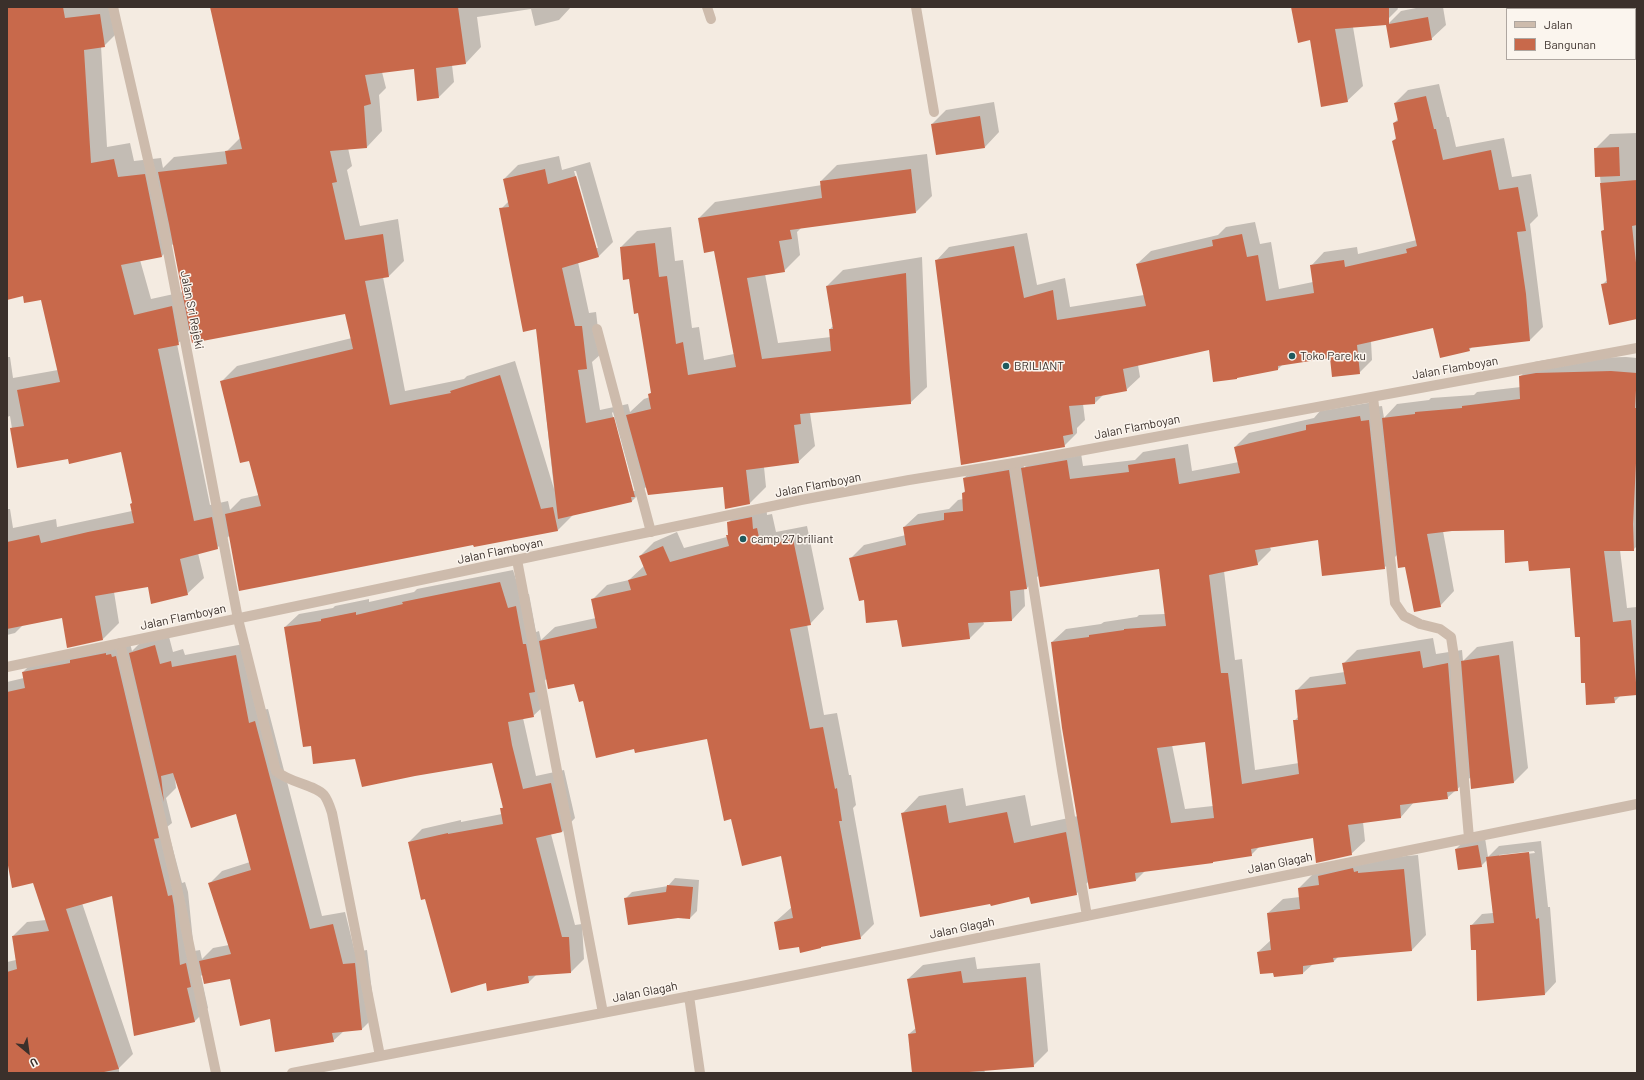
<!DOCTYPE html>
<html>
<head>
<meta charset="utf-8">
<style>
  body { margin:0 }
  #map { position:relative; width:1644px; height:1080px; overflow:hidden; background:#f4ebe1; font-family:Barlow,sans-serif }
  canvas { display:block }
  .frame { position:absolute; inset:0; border:8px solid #3b302b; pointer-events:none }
  .legend { position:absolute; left:1506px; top:8px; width:130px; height:52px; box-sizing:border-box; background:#fbf5ee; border:1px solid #aea6a0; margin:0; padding:5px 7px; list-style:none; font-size:12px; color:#3b302b }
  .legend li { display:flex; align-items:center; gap:8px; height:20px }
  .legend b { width:20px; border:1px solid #aea6a0 }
  .north { position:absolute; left:8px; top:1032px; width:40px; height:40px; -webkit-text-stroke:3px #fbf5ee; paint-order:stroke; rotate:151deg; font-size:11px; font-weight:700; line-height:16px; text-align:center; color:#3b302b }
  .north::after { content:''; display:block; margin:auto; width:14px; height:18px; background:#3b302b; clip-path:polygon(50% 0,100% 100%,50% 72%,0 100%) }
</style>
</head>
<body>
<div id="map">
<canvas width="1644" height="1080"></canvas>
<div class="frame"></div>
<ul class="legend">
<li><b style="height:5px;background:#cdbbac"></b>Jalan</li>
<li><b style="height:11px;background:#c8694b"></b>Bangunan</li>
</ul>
<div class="north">U</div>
</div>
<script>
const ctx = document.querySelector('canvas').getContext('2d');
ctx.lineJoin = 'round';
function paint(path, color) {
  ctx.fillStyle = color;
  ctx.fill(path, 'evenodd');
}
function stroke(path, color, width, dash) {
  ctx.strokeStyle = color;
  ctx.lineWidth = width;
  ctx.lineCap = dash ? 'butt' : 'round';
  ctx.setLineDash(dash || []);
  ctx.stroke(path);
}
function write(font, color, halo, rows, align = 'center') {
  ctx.font = font + ' Barlow,sans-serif';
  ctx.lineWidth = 3;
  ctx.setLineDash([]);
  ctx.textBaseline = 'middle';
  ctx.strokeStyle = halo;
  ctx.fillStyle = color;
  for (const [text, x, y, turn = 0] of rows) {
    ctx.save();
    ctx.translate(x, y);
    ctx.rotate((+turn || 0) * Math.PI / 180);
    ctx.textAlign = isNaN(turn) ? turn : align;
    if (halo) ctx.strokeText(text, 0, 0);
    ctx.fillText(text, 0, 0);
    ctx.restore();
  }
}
paint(new Path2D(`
  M7,7H118L121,29L104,46H101L107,147L130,143L134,161L161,158L163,168L174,157L227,151L241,137L211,7H571L559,20L535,26L531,9L477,17L481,47L466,63L452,65L454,82L439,97L415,68L382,72L386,88L379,95L382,131L367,147L348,148L352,166L347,170L360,226L398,219L404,261L389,276L383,277L405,391L464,379L467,376L515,361L554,489L537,328L501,209L509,201L504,179L518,165L559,156L562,170L590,162L613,242L599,256L578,262L589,313L596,312L601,354L592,362L600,410L628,404L630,412L644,399L650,397V394L652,392L639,312L621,247L637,231L671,227L675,261L683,260L692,328L699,327L704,360L734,354L715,250L699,218L715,202L822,185L821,181L837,165L927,154L932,196L916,212L802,227L797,232L800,255L784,271L765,274L778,343L831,337L830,329L833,326L827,286L843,270L922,257L927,387L910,403L812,412L810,413L815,446L798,462L764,467L766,487L750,503L723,486H647L632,501L574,514L558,530L474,544L230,535L217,548L198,553L204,578L187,594L148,586L114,592L119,623L103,639L63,617L23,625L15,633L7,635V509H10L13,528L56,519L57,527L132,511L133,502L122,451L69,458L18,467L10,416L7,417V357H10L13,378L58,370L42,299L24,295L7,299ZM574,171H576L598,248H596ZM174,243L183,292L151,299L140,260L162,256ZM346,313L352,338L237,366L222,381L249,459L259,495L241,499L230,510L228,501L210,505L177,344L191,332ZM613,412L635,491H632L612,413Z
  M1292,7H1397L1398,9L1382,25L1353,27L1363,86L1347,101Z
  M1421,7H1443L1446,25L1431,39L1387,25L1401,11Z
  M1439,84L1447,117H1449L1456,147L1504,138L1512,177L1531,174L1538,216L1530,224L1543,327L1530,340L1472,347L1469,350L1434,326L1371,341L1372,360L1359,373L1331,357L1283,364L1278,369L1239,377L1237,378L1210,349L1138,365L1140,377L1126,390L1104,394L1095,403L1083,404L1085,420L1077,428V433L1064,446L936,261L949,247L1027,233L1037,285L1065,278L1070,307L1144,295L1137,264L1151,251L1218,235L1226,227L1255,222L1260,244L1271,242L1279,289L1313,282L1311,266L1324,252L1357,247L1358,254L1417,240L1393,141L1397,137L1394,123L1398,119L1395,103L1408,90Z
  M994,102L999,132L985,147L932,124L946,110Z
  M1637,133V318L1602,285L1608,279L1602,231L1605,229L1600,176L1595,149L1610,134Z
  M1626,357L1637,358V546L1633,550H1620L1627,608L1637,607V694L1621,695L1614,702L1581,636L1571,566L1529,560L1505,529L1443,531L1454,591L1440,606L1397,555L1384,568L1319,539L1270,547L1271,550L1257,564L1224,571L1235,660L1242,659L1255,770L1299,763L1294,721L1299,716L1296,691L1310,677L1345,672L1343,664L1357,650L1433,638L1436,654L1462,650L1463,661L1477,647L1513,641L1528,768L1514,782L1471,777L1447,798L1414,802L1401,817L1363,822L1365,841L1351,854L1314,837L1260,846L1251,855L1145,871L1136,880L1089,881L1076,894L1030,896L902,814L919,796L963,788L966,806L1025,795L1031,826L1078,816L1052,642L1066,629L1101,624L1104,622L1137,617L1139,615L1165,614L1160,568L1039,575L1027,588H1024L1025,606L1012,620L983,621L984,624L970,638L902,646L898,618L864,599L850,559L864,545L906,535L904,527L918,514L949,509L958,500L963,499V493L966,490L964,478L978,465L1022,457L1024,468L1036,455L1080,447L1083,466L1135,460L1143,452L1188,444L1192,471L1239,462L1235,447L1249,433L1314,418L1320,411L1374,402V407L1382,406L1384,418L1397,404L1429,400L1431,398L1474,395L1477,392L1521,387L1520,377L1534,362L1551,359ZM1206,741L1213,806L1185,809L1172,745Z
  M766,503L767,515L772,514L776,532L807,526L824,609L810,624H807L824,715L837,713L849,775H851L856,805L853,808L874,924L860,938L823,945L821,947L799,945L775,922L792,907L782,855L732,818L708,737L635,748L584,699L575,683L547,678L543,683L547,703L533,716L523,718L536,776L564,770L575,818L562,832L551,834L575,925L582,924L584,959L571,972L536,975L529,982L488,990L486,982L409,842L422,829L461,820V822L502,814L501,809L504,806L492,762L415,775L311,744L285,627L299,614L333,608L335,606L369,599V602L414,592L417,589L513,570L521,595L529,594L536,632L539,631L541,640L555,627L596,618L592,600L607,585L629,580L644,566L640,556L654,542L677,532L684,548L727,537L729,533L728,523L742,508Z
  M168,633L173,652L183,649L185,655L249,643L262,710L268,709L322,916L345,912L355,952L367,950L375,1016L362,1029L344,1031L333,1041L270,1018L231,978L203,974L201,976L208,1008L194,1022L113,894L82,903L133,1054L119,1068V1073H7V962L16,960L13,936L27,922L46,920L34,882L7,854V682L24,678L23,672L37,658L130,643L132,651L143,640ZM175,777L236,813L250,862L222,871L209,884L229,945L213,948L202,959L200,950L194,951L188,892L185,882L182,883L167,827L172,823L166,798L176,788Z
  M1485,838L1488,857L1499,846L1541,841L1548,907H1550L1556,982L1545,994L1477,948L1471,926L1482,914L1493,913L1488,859L1481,866L1456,849L1463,842ZM1534,851L1535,853L1499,857V855Z
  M1418,855L1426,935L1412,950L1338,957L1334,961L1313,964L1303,973L1275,976L1274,972L1258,952L1271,940L1268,913L1283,899L1300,897L1299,888L1313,874L1372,859Z
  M675,878L699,880L697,911L690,918L625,899L632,892L668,886Z
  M975,957L977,969L1040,963L1048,1051L1033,1066L984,1069L985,1073H913L909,1034L916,1028L908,979L923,965Z`), '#0003');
paint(new Path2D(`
  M7,7H63L65,18L100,14L105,47L84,50L91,163L114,159L118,177L145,174L162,257L121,265L134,315L172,306L179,345L158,349L194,521L212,517L218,549L180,559L188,595L151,604L148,587L95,596L103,640L67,648L62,618L7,629V542L39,535L41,543L88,532L134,523L130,504L132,503L121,452L69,464L68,459L17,468L10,428L24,426L17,390L60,382L41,300L24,303L23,296L7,300Z
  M210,7H458L466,64L436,68L439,98L417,101L414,69L365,75L371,104L364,106L367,148L330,151L337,182L332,183L345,240L383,234L389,277L365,281L390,405L451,393L450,391L500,375L541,509L553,507L558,531L474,547L473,545L239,591L225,514L261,506L249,461L240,463L220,381L353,349L345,314L192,343L169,224L158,172L227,164L225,151L242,149Z
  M1291,7H1389V24L1428,17L1432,40L1390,48L1386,25L1335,29L1348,102L1321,107L1310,40L1298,43Z
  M1426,96L1434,129H1436L1443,160L1491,150L1499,190L1518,187L1526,231L1517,232L1526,294L1530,341L1469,348L1470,351L1440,358L1433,328L1357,345L1360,374L1332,377L1330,358L1278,366V370L1237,378V379L1213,382L1209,350L1123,369L1127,391L1095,397V404L1069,406L1073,434L1063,436L1065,447L961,465L935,260L1014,246L1024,298L1053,290L1057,320L1146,306L1136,264L1213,246L1212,240L1242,234L1247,257L1258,255L1266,301L1314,293L1310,265L1344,260L1345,267L1407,253L1406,249L1417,246L1392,141L1396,139L1393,123L1398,121L1394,103Z
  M980,116L985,148L936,155L931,124Z
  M1619,147L1620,176L1595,177L1594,148Z
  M545,169L548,184L576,176L599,257L562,268L575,326H582L587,369L578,370L586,423L614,417L635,497H631L632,502L558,519L536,329L523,332L499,208L509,207L503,179Z
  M911,169L916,213L790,230L792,239L779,241L785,272L747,278L762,359L831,351L829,329H833L826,286L906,273L911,404L800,414L801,424L794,425L799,463L746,470L750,504L725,509L723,487L648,495L626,415L651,409L648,394L651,393L638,313L634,314L629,279L623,280L620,247L655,243L659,277L667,276L676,344L683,342L688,375L736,367L714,251L704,253L698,218L822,198L820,181Z
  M1637,180V225L1632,226L1637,272V319L1609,325L1601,284L1607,283L1601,231L1604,230L1600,183Z
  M1611,371L1637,373L1635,408H1637V463H1636L1633,524L1634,551H1604L1613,622L1631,620L1637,695L1614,697L1615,703L1586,705L1585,683H1581L1580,637H1575L1570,568L1529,571L1528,561L1505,563L1504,530L1452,531L1427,534L1441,607L1414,612L1405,567L1398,568L1382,418L1415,414V412L1462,408V406L1520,399L1519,376L1536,373Z
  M1360,416L1361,421L1369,420L1385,569L1322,576L1318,540L1255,550L1258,565L1209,575L1221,673H1228L1242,784L1299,774L1293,720H1298L1295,690L1346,684L1342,663L1420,651L1423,668L1448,663L1458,791L1447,792L1448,799L1400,805L1401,818L1348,825L1352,855L1316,863L1313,838L1251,849L1252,856L1213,862V863L1135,873L1136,881L1089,889L1062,728L1051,642L1089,637V635L1124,630V629L1166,626L1159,569L1040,587L1021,468L1067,460L1070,479L1129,472L1128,465L1175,458L1179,484L1240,473L1234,447L1306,430V425ZM1205,742L1214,818L1171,823L1157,748Z
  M1009,470L1027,589L1010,591L1012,621L968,623L970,639L902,647L897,620L866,623L864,600L859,601L849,558L906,545L903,527L944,520V513L963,511L962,493L965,492L963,478Z
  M752,517L753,529L757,528L761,546L793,539L811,625L790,629L810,729L823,727L835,789L837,788L842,821H839L861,939L821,947V948L800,953L799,947L779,950L774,922L793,918L781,856L742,866L731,819L724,821L707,739L635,753L634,749L596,758L583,701L579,702L574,684L548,689L539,641L597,628L591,599L631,590L628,580L647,575L639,556L663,546L670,562L729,546L726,535H728L727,522Z
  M500,582L508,608L516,606L523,644H526L535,692L529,693L534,717L508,722L512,745L523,789L551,783L562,832L536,838L562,937H569L571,973L528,976L529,983L487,991L486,983L451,993L425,899L421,900L408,842L448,833V834L503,824L500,808H503L492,763L415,776L362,787L355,759L313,764L311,746L303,747L284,627L321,621V619L356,612V615L403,604L402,602Z
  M155,645L160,664L171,661L172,667L236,655L249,723L255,721L310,929L333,924L343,964L355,963L362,1030L332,1033L334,1042L275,1052L270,1019L240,1026L230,979L204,984L199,961L231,954L208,883L251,870L236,814L191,828L173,773L161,776L164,802L129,653Z
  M106,653V655L111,654L112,657L116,656L159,838L154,839L168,896L172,895L174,906L180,965L186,963L191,987L187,988L195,1022L134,1036L112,896L66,909L119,1069L99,1073H7V972L17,969L12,936L49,931L33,883L12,888L7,860V692L25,688L22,672L70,663V660Z
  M1499,655L1514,783L1471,789L1461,661Z
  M946,805L949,823L1007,812L1014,843L1066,832L1077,895L1031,904L1029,897L991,906L990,904L920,917L901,813Z
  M1478,845L1482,867L1458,870L1455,849Z
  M1529,852L1536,919L1539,918L1545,995L1477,1001L1476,950H1471L1470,925L1494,923L1486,857Z
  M1353,868L1354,872L1358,871V873L1404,869L1412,951L1333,958L1334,962L1303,966V974L1274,977L1273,973L1260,974L1257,952L1271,950L1267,913L1300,909L1298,888L1319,885L1318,876Z
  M667,885L693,887L690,919L678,918L628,925L624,898L666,892Z
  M961,971L963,983L1026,977L1034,1067L969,1072V1073H912L908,1034L916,1033L907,979Z`), '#c8694b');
stroke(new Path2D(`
  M113,7L163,225L238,619L276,771C290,783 315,785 324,795C328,800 330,807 332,813L380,1056
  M707,7L711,19
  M916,7L934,112
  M597,329L651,532
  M1373,397L1395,603L1404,616L1420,624L1440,629L1451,637L1456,670V688L1469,838
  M1014,463L1062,770L1087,916
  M517,560L603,1013
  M120,643L181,906L216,1073
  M689,996L700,1073
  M292,1073L737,987L1637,804`), '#cdbbac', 10);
stroke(new Path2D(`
  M7,667L801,500L909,480L1014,463L1637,348`), '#cdbbac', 10);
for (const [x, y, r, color] of [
  [1292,356,4,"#1f5a5e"],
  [1006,366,4,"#1f5a5e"],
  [743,539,4,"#1f5a5e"]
]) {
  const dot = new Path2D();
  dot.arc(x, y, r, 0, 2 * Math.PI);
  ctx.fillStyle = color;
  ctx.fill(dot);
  stroke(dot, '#fbf5ee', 1.5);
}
write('12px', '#3b302b', '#fbf5ee', [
  ["Jalan Sri Rejeki",192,310,79],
  ["Jalan Flamboyan",1455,368,-10],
  ["Jalan Flamboyan",1137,427,-11],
  ["Jalan Flamboyan",818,485,-11],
  ["Jalan Flamboyan",500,551,-12],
  ["Jalan Flamboyan",183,617,-12],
  ["Jalan Glagah",1280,863,-12],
  ["Jalan Glagah",962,928,-12],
  ["Jalan Glagah",645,992,-11]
]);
write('12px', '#3b302b', '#fbf5ee', [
  ["Toko Pare ku",1300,356],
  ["BRILIANT",1014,366],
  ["camp 27 briliant",751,539]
], 'left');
</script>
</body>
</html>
